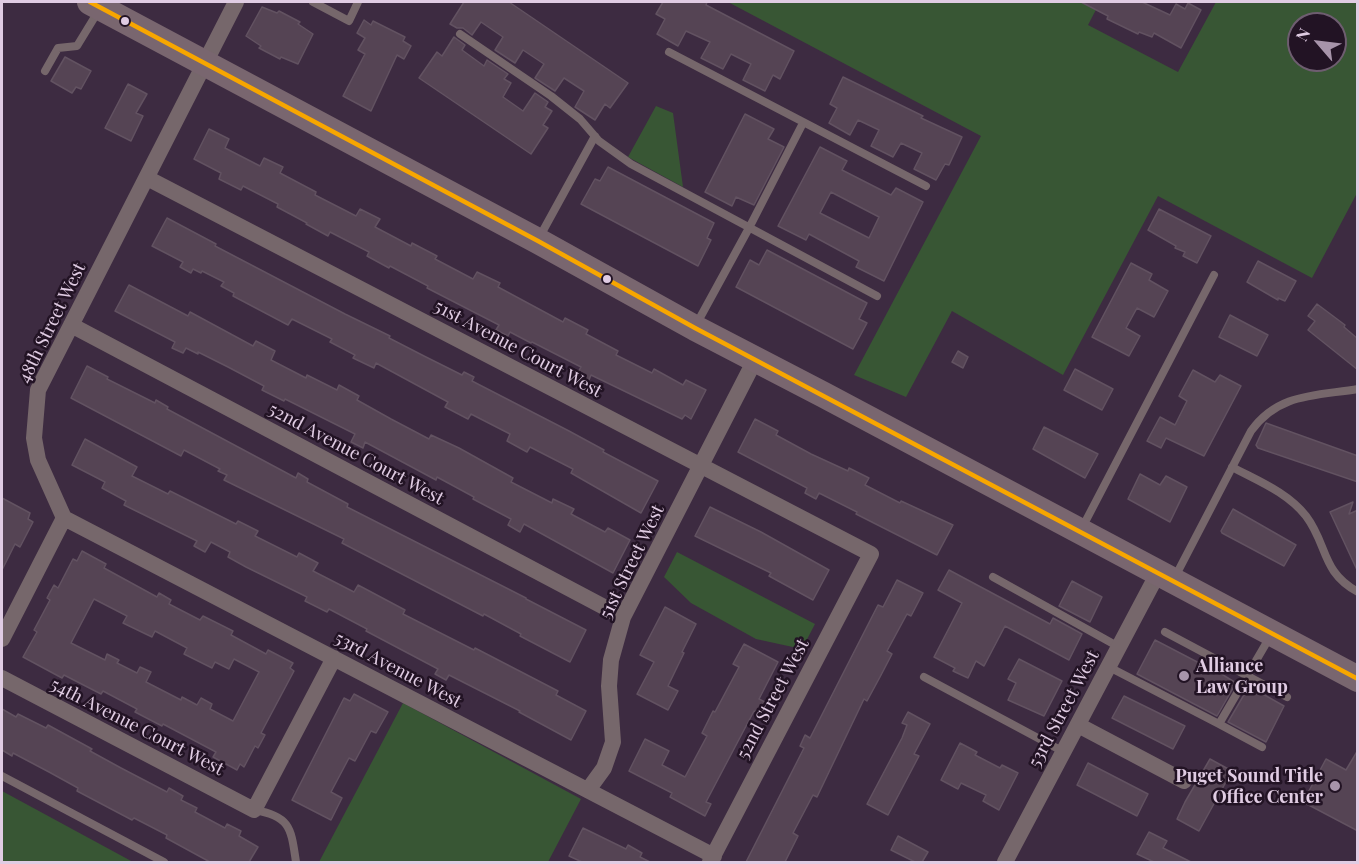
<!DOCTYPE html>
<html>
<head>
<meta charset="utf-8">
<style>
  body { margin:0 }
  #map { position:relative; width:1359px; height:864px; overflow:hidden; background:#3d2b41; font-family:"Playfair Display",serif }
  canvas { display:block }
  .frame { position:absolute; inset:0; border:3px solid #e0cce3; pointer-events:none }
  .north { position:absolute; left:1287px; top:12px; width:60px; height:60px; box-sizing:border-box; background:#221324; border:2px solid #6e5d70; border-radius:50%; rotate:298deg; font-size:16px; font-weight:700; line-height:24px; text-align:center; color:#e0cce3 }
  .north::after { content:''; display:block; margin:auto; width:21px; height:27px; background:#a794aa; clip-path:polygon(50% 0,100% 100%,50% 72%,0 100%) }
</style>
</head>
<body>
<div id="map">
<canvas width="1359" height="864"></canvas>
<div class="frame"></div>
<div class="north">N</div>
</div>
<script>
const ctx = document.querySelector('canvas').getContext('2d');
ctx.lineJoin = 'round';
function paint(path, color) {
  ctx.fillStyle = color;
  ctx.fill(path, 'evenodd');
}
function stroke(path, color, width, dash) {
  ctx.strokeStyle = color;
  ctx.lineWidth = width;
  ctx.lineCap = dash ? 'butt' : 'round';
  ctx.setLineDash(dash || []);
  ctx.stroke(path);
}
function write(font, color, halo, rows, align = 'center') {
  ctx.font = font + ' "Playfair Display",serif';
  ctx.lineWidth = 5;
  ctx.setLineDash([]);
  ctx.textBaseline = 'middle';
  ctx.strokeStyle = halo;
  ctx.fillStyle = color;
  for (const [text, x, y, turn = 0] of rows) {
    ctx.save();
    ctx.translate(x, y);
    ctx.rotate((+turn || 0) * Math.PI / 180);
    ctx.textAlign = isNaN(turn) ? turn : align;
    if (halo) ctx.strokeText(text, 0, 0);
    ctx.fillText(text, 0, 0);
    ctx.restore();
  }
}
paint(new Path2D(`
  M728,2H1100L1088,25L1178,72L1216,2H1357V193L1312,278L1158,196L1063,375L952,311L906,397L854,375L981,136ZM1299,24H1335V60H1299Z
  M656,106L673,113L683,187L628,157Z
  M677,552L815,624L802,649L756,639L691,603L664,577Z
  M403,703L581,799L548,862H319Z
  M2,791L133,862H2Z`), '#385634');
const building = new Path2D(`
  M464,2H509L628,83L610,108L605,104L595,120L575,107L584,91L564,78L555,91L535,78L544,64L523,50L515,63L495,50L503,37L481,22L472,35L463,28H457L450,24Z
  M663,2H707L706,5L794,51L780,79L773,75L765,91L743,80L751,64L731,54L723,69L701,58L710,42L686,31L678,46L657,34L665,19L656,14Z
  M1081,2H1142L1170,15L1176,4L1185,9L1188,3L1201,10L1181,48L1154,33L1152,37L1139,32L1138,34L1107,19L1108,16Z
  M262,7L277,13L279,11L300,22L298,24L313,34L298,64L281,57L280,59L259,48L261,46L246,36Z
  M364,20L371,25L373,21L405,37L403,41L411,46L404,59L397,55L371,111L343,96L365,54L358,50L365,38L357,33Z
  M454,37L465,45L462,50L484,66L487,60L508,74L504,79L511,83L503,97L523,111L535,93L548,102L545,107L552,111L543,125L548,128L531,154L419,78L437,52L442,56Z
  M65,57L91,71L81,89L76,87L72,93L51,81Z
  M843,77L923,116L921,118L962,137L949,165L945,164L936,180L914,169L922,153L901,143L893,157L871,146L879,130L858,120L850,135L829,123L837,108L830,104Z
  M128,84L147,94L136,113L143,116L131,141L105,128Z
  M745,114L774,129L768,139L784,147L754,205L736,197L732,206L705,192Z
  M209,129L229,139L225,148L260,166L264,158L283,167L280,173L316,192L315,195L356,216L360,209L380,219L375,227L411,246L412,243L437,256L435,259L473,279L477,272L500,283L498,287L563,322L565,318L588,330L586,334L618,351L616,355L652,373L654,369L683,385L686,380L706,390L691,419L685,415L682,419L591,375L589,380L577,374L581,367L532,342L531,343L510,332L508,336L496,330L499,325L427,288L428,286L390,266L389,268L367,256L369,252L330,232L328,236L306,224L307,223L277,207L278,204L243,186L241,190L219,179L221,173L194,159Z
  M820,147L847,161L842,170L891,195L896,188L923,202L884,281L856,267L859,261L809,234L806,240L778,226ZM831,192L879,217L869,238L820,213Z
  M608,167L714,223L707,238L711,240L698,266L581,204L595,179L600,181Z
  M1159,209L1211,236L1197,263L1183,256L1185,252L1175,248L1176,246L1148,230Z
  M167,218L216,244L215,246L345,314L390,336L389,338L424,356L462,375L464,372L474,377L472,381L569,431L604,450L603,452L658,481L641,513L571,473L573,469L530,447L527,452L507,441L510,434L471,414L468,419L445,407L448,402L376,363L374,368L353,358L355,355L330,342L332,339L292,319L288,325L233,296L234,293L221,286L224,282L202,271L201,273L193,269L191,273L180,267L183,262L152,246Z
  M767,250L867,303L859,319L867,323L853,349L736,287L750,260L759,265Z
  M1258,261L1296,281L1285,301L1278,298V300L1247,282Z
  M1131,263L1152,274L1149,280L1168,291L1154,317L1137,308L1126,328L1140,336L1129,356L1092,337Z
  M129,285L188,316L190,312L253,346L256,341L275,351L271,360L306,378L307,375L337,390L339,385L359,396L357,400L391,419L429,439L431,435L459,448L513,478L511,482L552,503L553,499L574,509L571,514L605,532L608,528L630,540L613,573L524,524L520,532L508,525L511,519L473,499L474,497L437,477L436,480L365,442L363,448L351,442L355,434L285,399L284,401L262,390L264,386L228,367L198,352V354L186,348L183,353L172,348L175,342L115,311Z
  M1317,304L1345,325L1344,327L1358,339V370L1308,330L1315,321L1308,316Z
  M1230,315L1268,335L1257,356L1219,337Z
  M958,351L968,357L963,368L952,362Z
  M87,366L108,377L107,379L155,403L156,400L168,407L167,409L296,478L298,473L308,479L307,482L348,504L347,507L526,598V599L586,630L570,662L520,636L521,634L484,614L483,616L342,543L344,539L224,480L227,475L218,471L220,469L184,450L181,456L71,398Z
  M1075,369L1113,389L1102,410L1064,390Z
  M1193,370L1215,382L1220,375L1241,386L1204,456L1166,438L1161,448L1147,441L1160,417L1175,425L1187,401L1179,396Z
  M755,419L778,431L776,435L811,454L848,471L849,468L869,478L865,485L900,503L901,501L953,525L937,555L856,514L857,512L819,493L816,499L805,493L807,488L738,452Z
  M1266,423L1358,456V482L1258,448L1256,445Z
  M1044,427L1098,454L1085,478L1033,449Z
  M85,439L137,467L132,476L168,494L170,491L236,524L238,521L258,531L255,536L297,557L299,553L318,563L313,571L354,592L358,585L405,610L403,614L474,650L475,648L558,691L556,695L586,711L571,740L519,712L520,711L449,675L446,680L435,674L438,669L366,631L367,629L329,609L327,612L305,601L307,597L246,567L228,557L230,552L211,542L205,552L194,546L197,541L124,505L126,501L102,488L105,482L72,465Z
  M1140,474L1160,485L1166,476L1187,487L1170,522L1128,499Z
  M2,498L30,513L28,519L33,522L20,547L15,544L2,570Z
  M1353,502L1349,514L1358,510V572L1330,512Z
  M710,507L761,532L829,570L813,600L769,576L771,573L695,536Z
  M1233,509L1296,545L1284,566L1222,533L1221,531Z
  M82,551L106,564L104,568L157,597L159,593L171,600L169,604L200,620L203,616L233,631L231,635L266,654L268,650L293,663L290,668L294,671L261,733L265,735L258,748L255,746L244,767L240,764L237,770L213,757L216,752L163,724L162,726L135,712L137,709L103,691L101,694L64,675L62,678L23,657L37,632L34,630L50,600L47,598L54,585L58,588L73,559L77,561ZM94,599L127,616L123,623L152,637L155,631L187,648L184,654L212,668L215,662L229,669L234,659L259,672L233,721L210,709L212,704L201,698L197,705L182,697L181,700L146,682L151,672L140,667L137,673L117,663L119,660L107,654L105,660L71,643Z
  M949,570L1050,624L1053,618L1082,634L1069,660L1005,626L984,666L976,661L968,678L953,671L955,668L934,657L962,603L938,590Z
  M897,580L923,593L911,616L907,614L887,651L892,654L880,677L867,701L864,699L817,797L813,795L793,833L798,836L785,862H746L804,748L800,746L805,735L810,738L878,605L883,607Z
  M1072,581L1102,597L1090,622L1059,606Z
  M665,607L696,624L682,652L684,653L668,686L678,691L668,710L637,694L654,662L640,655Z
  M1155,640L1203,665L1204,663L1236,683L1217,716L1137,674Z
  M744,644L778,662L759,699L765,702L759,713L754,711L706,802L711,804L705,816L670,797L672,793L629,771L645,739L669,751L662,765L685,777L707,736L702,733L713,711L715,712L739,667L733,664Z
  M1019,659L1062,681L1044,716L1008,700L1016,683L1008,679Z
  M1248,688L1260,694L1261,693L1284,706L1266,742L1228,722Z
  M354,694L388,712L376,733L371,731L355,761L349,758L331,792L342,798L331,820L292,800L344,698L350,701Z
  M1124,696L1185,726L1173,749L1112,718Z
  M2,709L16,717L18,714L46,728L48,725L92,749L90,751L121,768L167,792L169,788L183,796L181,800L197,808L195,812L225,828L227,824L241,831L239,836L258,847L249,862H210L166,838L167,835L134,818L132,820L77,791L78,788L49,772L13,753L12,756L2,750Z
  M908,712L930,724L914,754L919,756L888,815L867,804L902,738L907,725L902,723Z
  M960,743L977,752L975,755L1000,768L1002,765L1018,773L999,810L983,801L986,795L961,783L958,789L941,780Z
  M1358,750V831L1303,802L1326,759L1346,770Z
  M1210,759L1232,771L1199,831L1177,819L1185,802Z
  M1088,763L1148,794L1137,816L1077,785Z
  M583,828L626,849L628,845L642,853L640,857L650,862H582L569,856Z
  M1149,832L1167,841L1163,848L1191,862H1154L1137,854Z
  M898,836L928,852L922,862H915L891,850Z`);
paint(building, '#554454');
stroke(building, '#625261', 1.5);
stroke(new Path2D(`
  M313,2L349,21L358,2
  M460,34L551,96L580,119L599,141L631,164L877,296
  M669,52L926,186
  M45,71L58,48L77,46L99,10
  M539,238L595,136
  M696,325L749,228L803,123
  M1232,467C1258,481 1287,492 1306,516C1328,545 1321,572 1358,592
  M1082,528L1214,275
  M993,577L1119,647
  M1175,577L1251,431C1278,393 1315,396 1358,389
  M1165,632L1287,697
  M1109,667L1219,724L1271,635
  M924,677L1064,752
  M1219,724L1262,747
  M2,776L164,862
  M254,810C291,816 291,829 296,862`), '#76676b', 8);
stroke(new Path2D(`
  M147,178L871,554L710,862
  M71,325L623,617
  M64,518L714,856
  M64,518L38,460L34,438L38,390L236,2
  M2,639L64,518
  M2,678L254,810L334,658
  M1078,725L1184,781
  M588,790L604,768L613,742L609,686L611,660L623,617L755,360
  M1005,862L1158,573`), '#76676b', 16);
stroke(new Path2D(`
  M90,2L538,241L695,328L824,395L1358,679`), '#79666f', 26);
stroke(new Path2D(`
  M90,2L538,241L695,328L1358,679`), '#f7a600', 4.5);
for (const [x, y, r, color] of [
  [125,21,5,"#e0cce3"],
  [607,279,5,"#e0cce3"],
  [1184,676,6,"#a794aa"],
  [1335,786,6,"#a794aa"]
]) {
  const dot = new Path2D();
  dot.arc(x, y, r, 0, 2 * Math.PI);
  ctx.fillStyle = color;
  ctx.fill(dot);
  stroke(dot, '#221324', 2);
}
write('18px', '#e0cce3', '#221324', [
  ["48th Street West",52,323,-64],
  ["51st Avenue Court West",518,349,28],
  ["52nd Avenue Court West",356,454,28],
  ["51st Street West",632,562,-64],
  ["53rd Avenue West",398,670,28],
  ["52nd Street West",773,699,-62],
  ["53rd Street West",1064,709,-62],
  ["54th Avenue Court West",137,727,27]
]);
write('bold 18px', '#e0cce3', '#221324', [
  ["Alliance",1196,666],
  ["Law Group",1196,687],
  ["Puget Sound Title",1323,776,"right"],
  ["Office Center",1323,797,"right"]
], 'left');
</script>
</body>
</html>
